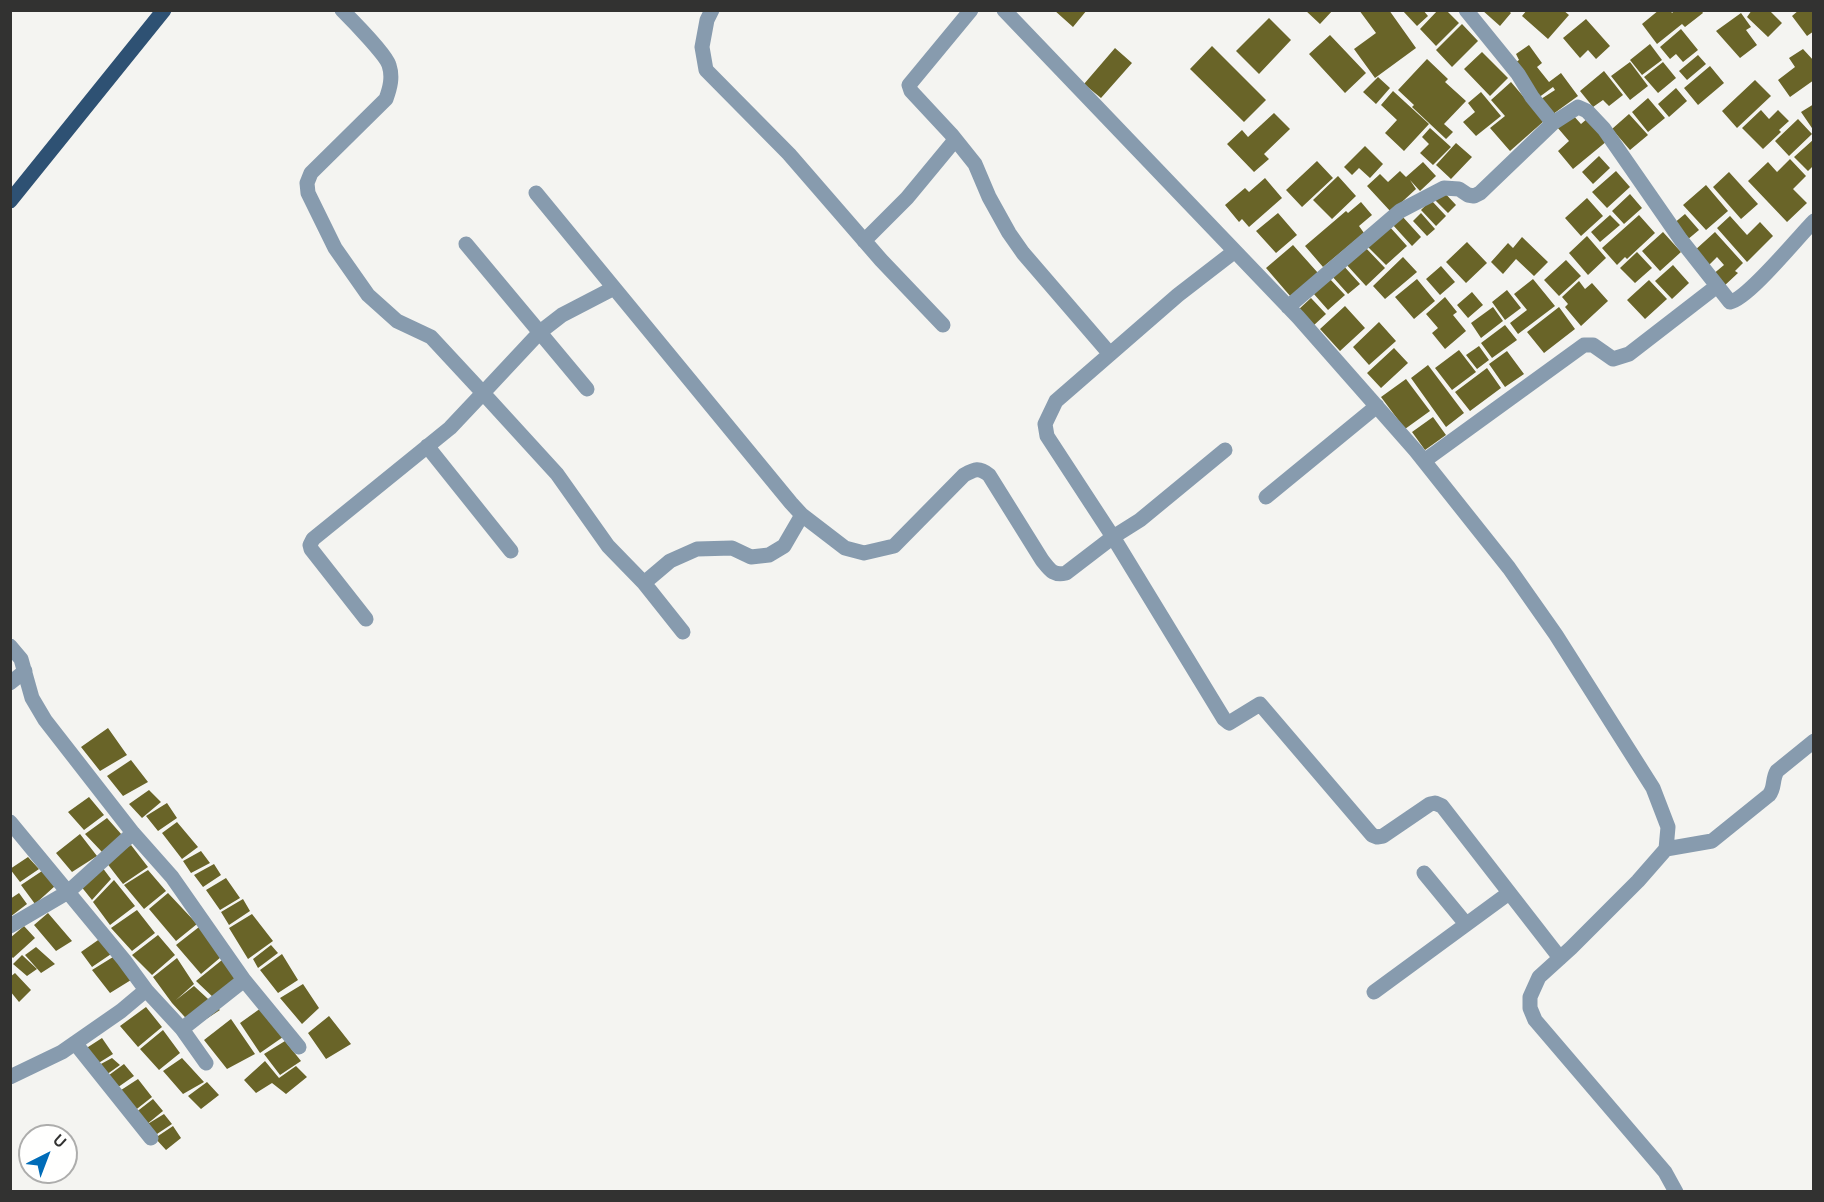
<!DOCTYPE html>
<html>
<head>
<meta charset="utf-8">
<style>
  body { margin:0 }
  #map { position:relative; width:1824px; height:1202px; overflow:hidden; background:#f4f4f1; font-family:Overpass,sans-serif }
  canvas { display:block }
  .frame { position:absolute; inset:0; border:12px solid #323231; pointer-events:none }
  .north { position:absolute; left:18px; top:1124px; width:60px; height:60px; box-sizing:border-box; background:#fffffe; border:2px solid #adadac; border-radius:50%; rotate:42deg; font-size:16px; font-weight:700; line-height:24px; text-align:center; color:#323231 }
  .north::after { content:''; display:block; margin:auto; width:21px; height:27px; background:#006cb8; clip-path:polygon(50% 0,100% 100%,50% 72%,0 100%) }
</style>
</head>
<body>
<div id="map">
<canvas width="1824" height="1202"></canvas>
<div class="frame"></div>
<div class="north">U</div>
</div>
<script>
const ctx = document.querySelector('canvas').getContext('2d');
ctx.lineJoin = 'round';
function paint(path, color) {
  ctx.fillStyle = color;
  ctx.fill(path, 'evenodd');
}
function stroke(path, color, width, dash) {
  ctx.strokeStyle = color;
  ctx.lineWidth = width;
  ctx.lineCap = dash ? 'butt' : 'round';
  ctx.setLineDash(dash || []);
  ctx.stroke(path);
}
paint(new Path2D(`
  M1054,10H1087L1073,27Z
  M1305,10H1333L1320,24Z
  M1359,10H1389L1416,48L1375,78L1354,49L1376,33Z
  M1402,10H1423L1428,16L1417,26Z
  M1438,10H1446L1459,23L1436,46L1420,29Z
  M1482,10H1508L1511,13L1500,26Z
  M1527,10H1563L1569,15L1548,39L1522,16Z
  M1659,10H1670L1672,13L1675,10H1701L1703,13L1685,27L1682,24L1657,44L1642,24Z
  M1752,10H1769L1782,23L1768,37L1747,17Z
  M1799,10H1814V31L1807,36L1792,16Z
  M1741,13L1751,27L1746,30L1757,45L1740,58L1716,31Z
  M1269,18L1291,40L1259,74L1236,51Z
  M1586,19L1610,46L1596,59L1588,50L1580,58L1563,38Z
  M1462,24L1478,41L1452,67L1436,50Z
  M1681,29L1698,50L1683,62L1676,54L1670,59L1660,47Z
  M1330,35L1366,73L1345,93L1309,54Z
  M1650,44L1662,60L1642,75L1630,60Z
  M1529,45L1542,63L1537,67L1549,82L1561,73L1578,96L1549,117L1538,101L1555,90L1553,87L1538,98L1513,64L1519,60L1516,54Z
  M1212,46L1266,100L1244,122L1190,69Z
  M1115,48L1132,63L1101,98L1084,84Z
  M1803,49L1814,61V80L1790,97L1778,80L1795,67L1789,58Z
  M1482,52L1508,78L1490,96L1464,69Z
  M1698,55L1706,64L1687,80L1679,71Z
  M1427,59L1448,79L1445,82L1466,101L1444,124L1453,132L1446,139L1412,107L1414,105L1398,90Z
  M1630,62L1648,86L1630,100L1611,76Z
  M1663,62L1676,78L1658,93L1644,77Z
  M1710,66L1724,83L1698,105L1684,88Z
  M1604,71L1623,95L1609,106L1603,100L1593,107L1580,91Z
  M1378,77L1390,88L1376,104L1363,92Z
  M1755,80L1771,96L1737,128L1722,111Z
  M1511,82L1544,121L1510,151L1490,128L1505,116L1491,100Z
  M1676,88L1687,101L1669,117L1658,104Z
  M1393,91L1429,124L1404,151L1385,133L1397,120L1381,105Z
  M1481,92L1501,116L1476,136L1463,122L1475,112L1468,103Z
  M1648,98L1665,118L1648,132L1632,112Z
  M1814,104V131L1801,112Z
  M1761,110L1769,119L1778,110L1789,121L1779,130L1781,132L1763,149L1742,128Z
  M1274,113L1290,129L1264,154L1269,159L1254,172L1227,144L1242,130L1248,137Z
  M1572,114L1581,124L1588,118L1607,141L1573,169L1558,151L1569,141L1557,127Z
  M1629,114L1648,135L1630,150L1612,129Z
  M1798,119L1812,134L1789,156L1775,141Z
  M1430,128L1451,147L1433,165L1420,153L1429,144L1422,137Z
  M1814,139V165L1808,171L1794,157Z
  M1456,143L1472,157L1451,179L1436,165Z
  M1365,146L1383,164L1370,178L1359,168L1352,175L1344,167Z
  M1599,156L1610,168L1593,184L1582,172Z
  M1790,159L1806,176L1793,189L1807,203L1787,222L1748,181L1768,162L1777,172Z
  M1317,161L1333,178L1302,207L1286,190Z
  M1423,162L1436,176L1420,191L1410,180L1416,189L1391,212L1367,186L1380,174L1388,182L1400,171L1406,177Z
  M1616,171L1630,187L1607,208L1592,192Z
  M1729,172L1758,204L1741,219L1713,187Z
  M1338,176L1356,196L1332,219L1313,200Z
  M1265,178L1282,198L1249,227L1242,219L1239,222L1225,205L1245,188L1249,192Z
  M1706,185L1728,211L1706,230L1683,205Z
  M1442,190L1456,205L1448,213L1433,198Z
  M1630,194L1642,208L1624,224L1612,211Z
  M1587,198L1603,216L1581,236L1565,218Z
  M1431,200L1446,216L1436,226L1421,210Z
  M1361,202L1372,215L1359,226L1364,233L1323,267L1305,246L1346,211L1348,213Z
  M1278,213L1297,235L1276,253L1256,231Z
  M1421,213L1435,229L1427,236L1413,221Z
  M1685,214L1699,230L1687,240L1673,224Z
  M1610,215L1620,225L1600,242L1591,232Z
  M1639,215L1655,233L1627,259L1625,257L1617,265L1602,248Z
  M1402,216L1421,237L1412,246L1392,224Z
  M1730,216L1747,235L1760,222L1773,236L1747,262L1717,228Z
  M1389,226L1407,246L1386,265L1367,246Z
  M1663,232L1681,252L1660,271L1642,251Z
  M1715,232L1743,263L1735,271L1738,273L1723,287L1712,275L1724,265L1717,257L1708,266L1694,251Z
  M1587,236L1606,258L1588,275L1569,253Z
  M1522,237L1548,262L1534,276L1516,259L1503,274L1491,262L1508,243L1513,248Z
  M1467,242L1487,263L1466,283L1446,262Z
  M1293,245L1318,273L1291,297L1266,268Z
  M1364,246L1385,268L1366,286L1345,263Z
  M1637,252L1652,268L1635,283L1620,268Z
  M1403,257L1417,272L1385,299L1373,286Z
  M1566,260L1581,276L1559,296L1544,280Z
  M1342,264L1360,284L1348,294L1331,275Z
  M1673,265L1689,283L1672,299L1655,281Z
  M1441,266L1455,282L1440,295L1426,279Z
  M1329,278L1345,295L1328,310L1313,293Z
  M1417,279L1435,301L1414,319L1395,297Z
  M1533,279L1555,306L1518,334L1510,323L1527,310L1514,294Z
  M1649,280L1667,299L1645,319L1627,300Z
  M1579,281L1585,289L1592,283L1608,301L1581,326L1565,307L1568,304L1562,297Z
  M1507,290L1521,308L1505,320L1492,302Z
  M1472,292L1483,305L1468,318L1457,305Z
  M1445,297L1457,312L1453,315L1466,331L1445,349L1432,333L1438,328L1426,314Z
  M1311,298L1326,314L1313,326L1298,310Z
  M1345,306L1365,328L1340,351L1320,329Z
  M1493,307L1503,321L1481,338L1471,323Z
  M1559,307L1575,329L1544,353L1527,332Z
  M1379,322L1396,341L1369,365L1353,347Z
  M1505,325L1517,340L1492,358L1481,343Z
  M1479,346L1489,360L1477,369L1466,355Z
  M1394,348L1408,363L1381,388L1367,373Z
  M1459,350L1476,372L1452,390L1435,368Z
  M1507,351L1524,374L1505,387L1489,364Z
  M1428,365L1464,413L1446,427L1411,378Z
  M1487,368L1501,388L1470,411L1455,392Z
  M1406,379L1430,411L1405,429L1381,397Z
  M1433,417L1446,435L1425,450L1412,432Z
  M108,728L127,755L100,771L81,747Z
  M131,760L148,782L123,796L107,776Z
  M149,790L161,802L142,818L129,804Z
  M89,797L104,815L84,830L68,812Z
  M167,803L177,818L158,831L146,816Z
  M107,818L122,835L102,852L85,834Z
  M177,822L198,847L182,859L162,833Z
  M80,834L97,856L72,872L56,853Z
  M131,845L148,867L123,884L106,862Z
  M201,851L210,863L191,873L183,861Z
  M28,857L39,869L20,882L10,869Z
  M214,864L221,875L203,887L194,875Z
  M102,867L111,879L92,900L80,885Z
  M148,870L166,891L144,909L124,885Z
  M42,871L55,886L35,904L21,885Z
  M226,878L240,898L220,910L206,890Z
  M114,880L135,906L110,925L93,902Z
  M19,893L27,904L10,917V899Z
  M168,893L197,924L176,941L149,909Z
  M243,899L250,911L229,925L221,912Z
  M137,910L155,933L132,951L111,928Z
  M48,913L72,941L56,951L34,925Z
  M252,914L273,941L248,959L229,928Z
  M24,926L35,938L13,958L10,955V938Z
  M199,927L221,957L201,974L176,945Z
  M158,935L175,955L152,975L132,955Z
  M101,938L114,952L92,967L81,952Z
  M271,945L278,953L258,968L253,959Z
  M36,947L55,964L41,973L25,955Z
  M282,954L298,980L278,993L260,970Z
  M22,955L37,969L27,976L13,964Z
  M113,957L131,980L110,993L92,970Z
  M177,958L194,984L176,1000L194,986L220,1010L194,1027L172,1003L153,977Z
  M222,960L240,980L216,1000L196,981Z
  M15,973L31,990L19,1002L10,991V977Z
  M303,984L319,1008L302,1024L280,998Z
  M146,1007L162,1027L138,1047L120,1026Z
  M261,1008L283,1037L260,1053L240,1023Z
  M329,1016L351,1044L326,1059L308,1033Z
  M231,1019L255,1054L227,1069L204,1040Z
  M163,1030L180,1053L159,1070L140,1049Z
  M102,1038L113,1054L97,1064L85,1049Z
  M285,1041L301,1061L280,1075L264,1054Z
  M112,1058L120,1065L106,1075L99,1065Z
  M182,1058L204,1082L183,1094L163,1071Z
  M265,1061L279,1078L296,1066L307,1077L286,1094L272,1083L256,1093L244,1080Z
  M124,1064L134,1076L114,1090L105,1078Z
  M138,1079L152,1097L133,1112L115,1094Z
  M207,1082L219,1095L201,1109L188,1096Z
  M153,1099L163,1111L146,1125L164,1114L172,1124L151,1138L135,1113Z
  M173,1126L181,1138L166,1150L155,1138Z`), '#696428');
stroke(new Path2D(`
  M342,10C352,20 386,55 389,65C393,77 390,88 386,99L311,173L307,183L308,193L335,248L368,295L397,321L431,337L483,393L540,332L562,315L614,288
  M712,10L707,20L702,47L706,70L789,154L881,260L943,325
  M971,10L909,85L911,91L951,134L975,164L989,197L1009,233L1023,253L1110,354
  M1004,10L1298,317L1416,451L1509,568L1556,635L1653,788L1668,827L1666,849L1638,881L1571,948L1539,977L1530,997V1008L1535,1020L1665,1172L1676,1192
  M1466,10L1518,74L1532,97L1553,123L1578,107L1587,111L1604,129L1681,240L1730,302C1748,299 1798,237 1814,221
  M536,193L791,503L802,515L845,548L864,553L894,546L964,475C975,469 979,467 989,475L1042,560C1050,570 1053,576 1066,573L1113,537L1224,719L1229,723L1260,704L1372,835L1377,837L1383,836L1430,804L1435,803L1442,806L1560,958
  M864,241L907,198L955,140
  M466,244L587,389
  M1288,307L1400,211L1444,188L1459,189L1468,195L1474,196L1480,193L1553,123
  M427,446L511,551
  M1225,450L1140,520L1113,537L1047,436L1045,424L1056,401L1178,295L1235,251
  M1424,461L1584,345H1593L1613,359L1629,354L1717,286
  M1266,497L1377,406
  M644,583L683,632
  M366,619L311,549L310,545L313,539L450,428L483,393L557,474L608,546L644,583L670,561L697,549L732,548L751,557L769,555L784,546L802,515
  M10,646L21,659L32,698L45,720L133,833L172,877L244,980L299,1047
  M10,683L25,671
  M10,822L124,960L146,990L121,1011L62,1052L10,1077
  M1666,849L1712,841L1769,795C1775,788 1772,779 1777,771L1814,741
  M1424,873L1466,924
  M10,926L68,892L133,833
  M146,990L182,1029L206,1063
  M1374,992L1509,893
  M182,1029L244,980
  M75,1043L151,1138`), '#879bae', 15);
stroke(new Path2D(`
  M10,201L164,10`), '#2e5173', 15);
</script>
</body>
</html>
